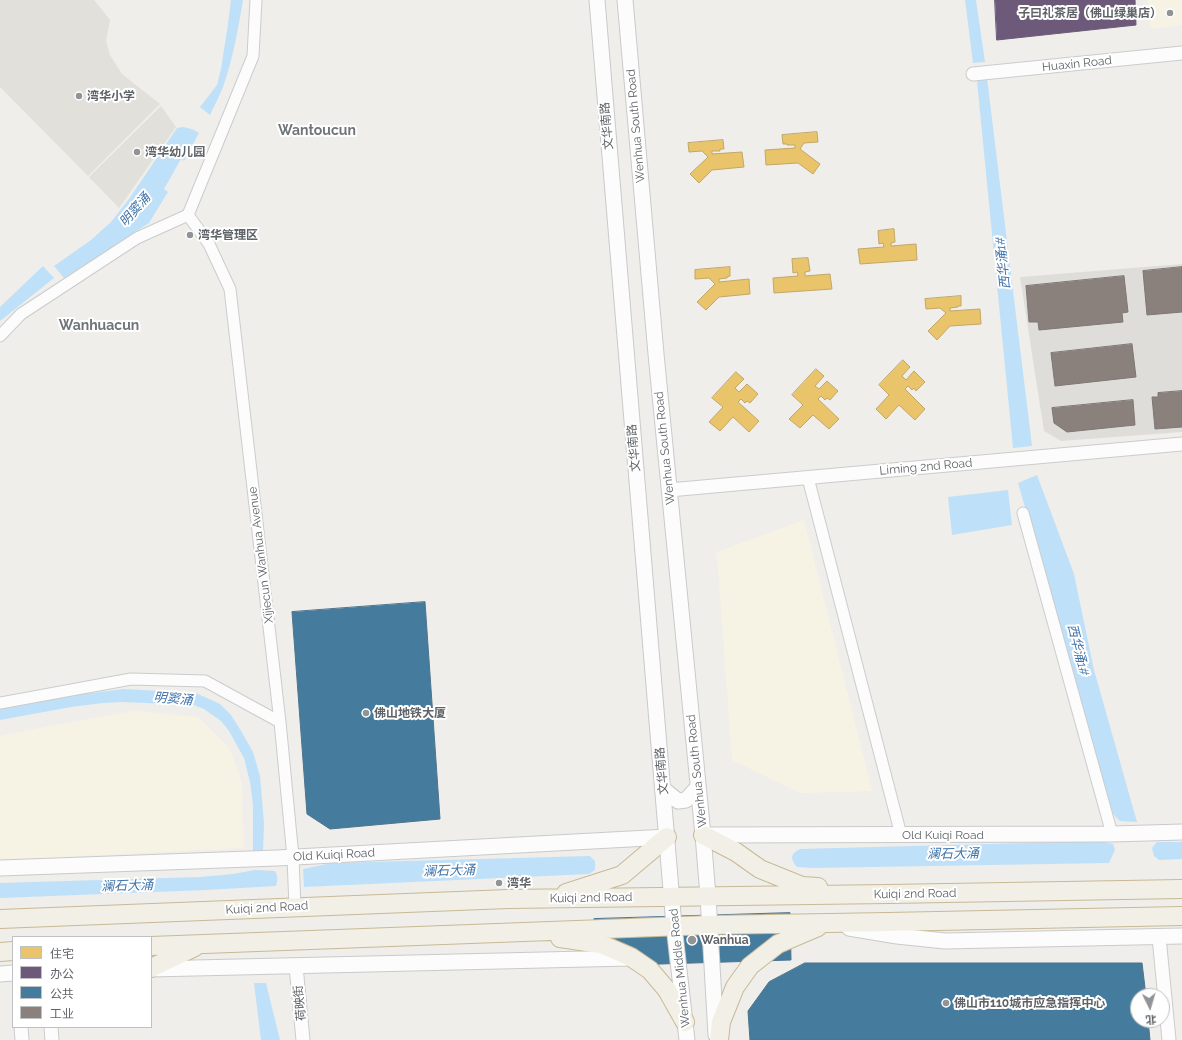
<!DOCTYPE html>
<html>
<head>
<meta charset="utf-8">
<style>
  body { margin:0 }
  #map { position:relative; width:1182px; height:1040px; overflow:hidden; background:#efeeea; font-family:Raleway,"Noto Sans SC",sans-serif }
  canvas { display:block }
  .legend { position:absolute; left:12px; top:936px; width:140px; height:92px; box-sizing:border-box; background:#fff; border:1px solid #bfc1c3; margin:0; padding:5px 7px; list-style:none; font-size:12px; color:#5f6368 }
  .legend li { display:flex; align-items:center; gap:8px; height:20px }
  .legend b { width:20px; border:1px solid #bfc1c3 }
  .north { position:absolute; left:1130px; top:988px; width:40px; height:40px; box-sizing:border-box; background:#fff; border:1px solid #bfc1c3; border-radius:50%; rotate:175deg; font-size:11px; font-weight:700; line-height:16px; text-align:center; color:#5f6368 }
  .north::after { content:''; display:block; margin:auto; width:14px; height:18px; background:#919496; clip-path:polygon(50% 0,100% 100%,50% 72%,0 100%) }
</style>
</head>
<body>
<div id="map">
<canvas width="1182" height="1040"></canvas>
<ul class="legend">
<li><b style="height:11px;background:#e9c46a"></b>住宅</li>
<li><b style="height:11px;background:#6d597a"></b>办公</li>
<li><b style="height:11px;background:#457b9d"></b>公共</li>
<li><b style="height:11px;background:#8a817c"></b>工业</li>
</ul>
<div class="north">北</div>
</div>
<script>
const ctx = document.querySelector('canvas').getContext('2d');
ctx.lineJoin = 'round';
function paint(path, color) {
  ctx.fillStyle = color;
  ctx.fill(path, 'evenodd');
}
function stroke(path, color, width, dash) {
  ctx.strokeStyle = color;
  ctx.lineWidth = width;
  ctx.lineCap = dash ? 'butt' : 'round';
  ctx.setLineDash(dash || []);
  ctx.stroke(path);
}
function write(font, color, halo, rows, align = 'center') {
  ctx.font = font + ' Raleway,"Noto Sans SC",sans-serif';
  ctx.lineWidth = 4;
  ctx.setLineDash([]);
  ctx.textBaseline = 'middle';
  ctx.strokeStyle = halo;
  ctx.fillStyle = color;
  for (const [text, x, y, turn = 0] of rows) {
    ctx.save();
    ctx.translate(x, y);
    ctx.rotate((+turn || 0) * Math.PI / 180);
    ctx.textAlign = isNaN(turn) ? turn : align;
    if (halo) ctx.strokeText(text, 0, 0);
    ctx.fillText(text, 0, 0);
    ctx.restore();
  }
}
paint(new Path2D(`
  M1147,0H1182V25L1151,29Z
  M804,520L872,791L800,793L732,760L717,552Z
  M135,711L198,717L230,749L242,783L243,848L0,860V736L50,726Z`), '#f7f3e4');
paint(new Path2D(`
  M1182,264V432L1061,441L1044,431L1020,277Z`), '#dfddda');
paint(new Path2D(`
  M0,0H94L110,20L106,41L110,55L122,74L160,104L88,176L0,87Z
  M161,106L176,127L119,208L89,177Z`), '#e2e0da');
paint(new Path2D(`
  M231,0H243C238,29 233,59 223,87C219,97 214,106 210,115L200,107L217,85L221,69L228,24Z
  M965,0H976L985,62L973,63Z
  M987,78L1032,446L1013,448L977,81Z
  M183,127L192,129L199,133L184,161L181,159L164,189L168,192L149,223L64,278L54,266L91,240L111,222L129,199L177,128Z
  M43,266L54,278L0,321V307Z
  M1037,475L1074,574L1094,670L1137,822L1120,821L1113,814L1018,483Z
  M1008,490L1012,525L952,535L948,497Z
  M124,689L196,693L220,704L231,715L241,731L253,752L260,776L264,823L263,851L253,852V805L250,782L244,758L229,731L221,721L204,709L194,705L121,702L103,703L71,707L0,720V709L75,695Z
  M1100,841L1113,844L1115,850L1109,863L813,868L797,867C790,859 790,854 800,849Z
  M1157,842H1182V859L1159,860L1154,856L1152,848Z
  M590,856L595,861V870L589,874L304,887L303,869L332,863Z
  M255,870L275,871C278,876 278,880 276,886L206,890L0,898V883L200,877L233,874Z
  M254,983H266L280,1040H261Z`), '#bfe0f9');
const homes = new Path2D(`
  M817,132L818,142L804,143L800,149L820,164L813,174L798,163L766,165L765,150L795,148V145H787V144H783L782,135Z
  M723,140L724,149H720V151H712V154L742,152L744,167L712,170L699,183L690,174L708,157L702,151L689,152L688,143Z
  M894,229L895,242L891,243V246L916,244L917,260L860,264L858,249L884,247L883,243L879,244L878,231Z
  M808,258L810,271L805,272V276L830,274L832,289L774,293L773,278L798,276L797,272L793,273L792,259Z
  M730,267V276L727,277V278L719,279V282L749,279L750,294L719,297L706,310L697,302L715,284L709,278L695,279V270Z
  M961,296V306H958V307L950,308V311L980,309L981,324L950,326L937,340L928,331L946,313L940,308L926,309L925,299Z
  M903,360L910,367L902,376L906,380L914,371L925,382L916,391L914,388L912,390L908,386L905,389L925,409L915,420L899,405L886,419L876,409L889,395L879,385Z
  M816,369L824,376L815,386L819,389L827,381L838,391L830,400L827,398L825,400L821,396L818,399L839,419L829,429L813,415L800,428L789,419L803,405L792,395Z
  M736,372L744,379L735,388L739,392L747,384L758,394L750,403L747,401L745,403L741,399L738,402L759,421L749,432L733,417L720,431L709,422L723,407L712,398Z`);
paint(homes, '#e9c46a');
stroke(homes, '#c0a769', 1);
const offices = new Path2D(`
  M995,0H1135L1136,25L997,40Z`);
paint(offices, '#6d597a');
stroke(offices, '#695c75', 1);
const public = new Path2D(`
  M425,602L440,819L330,829L307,814L292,612Z
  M790,913L791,960L595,966L594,919Z
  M805,963H1142L1146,996H1138V1020H1148L1150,1040H750L748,1011L769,982Z`);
paint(public, '#457b9d');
stroke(public, '#4d748d', 1);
const industry = new Path2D(`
  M1182,267V312L1147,315L1143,271Z
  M1124,276L1128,312L1122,313L1123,322L1039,330L1038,322H1029L1026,286Z
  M1132,344L1136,377L1055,386L1051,353Z
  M1182,391V427L1155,429L1152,397H1158V393Z
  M1133,400L1135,425L1067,432L1054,423L1052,408Z`);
paint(industry, '#8a817c');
stroke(industry, '#7d7876', 1);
const minor = new Path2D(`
  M188,215L209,244L230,289L280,722L293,857L295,907
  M0,336L21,314L137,238L188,215L253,56L256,0
  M808,478L901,835
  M1023,513L1112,834
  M0,703L131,679L205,681L280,722`);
const tertiary = new Path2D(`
  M973,74L1182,53
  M669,490L1182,444
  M1159,937L1169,1040
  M296,966L303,1040
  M21,1027L22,1040
  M51,1027L52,1040`);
const secondary = new Path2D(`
  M597,0L674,926L687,1040
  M625,0L656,354L703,835L708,896L716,1035
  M663,789L678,801L686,800L698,787
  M703,835L1112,834L1182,832
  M0,868L277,858L667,837
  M849,928L897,936L945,941L1182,936
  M151,969L630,958
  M0,974L13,973`);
const trunk = new Path2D(`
  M703,835L736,852L760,869L802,886L818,887
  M566,893L622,875L667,837
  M0,919L508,899L888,894L1182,889
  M560,938L601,944L631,957L650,970L667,990L685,1022
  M151,946L710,925L888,922L1182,916
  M0,952L13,951
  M151,968L195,947
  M719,1040L721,1022L735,987L750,966L778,944L818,927`);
stroke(minor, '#cbcccc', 13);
stroke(tertiary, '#cbcccc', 15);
stroke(secondary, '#cacacb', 17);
stroke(trunk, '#c8b996', 20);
stroke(minor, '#fdfcfc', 11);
stroke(tertiary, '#fdfcfc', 13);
stroke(secondary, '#fdfcfc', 15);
stroke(trunk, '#f2f0e6', 18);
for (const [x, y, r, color] of [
  [1170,13,4,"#919496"],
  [79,96,4,"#919496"],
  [137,152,4,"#919496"],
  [190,235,4,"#919496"],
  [366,713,4,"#919496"],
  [499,883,4,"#919496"],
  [692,940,5,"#919496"],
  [946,1003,4,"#919496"]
]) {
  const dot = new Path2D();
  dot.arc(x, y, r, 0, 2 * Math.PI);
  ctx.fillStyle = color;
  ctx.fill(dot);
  stroke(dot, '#fff', 1.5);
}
write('bold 12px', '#5f6368', '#fff', [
  ["子曰礼茶居（佛山绿巢店）",1162,13,"right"],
  ["湾华小学",87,96],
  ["湾华幼儿园",145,152],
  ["湾华管理区",198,235],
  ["佛山地铁大厦",374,713],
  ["湾华",507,883],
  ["Wanhua",701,940],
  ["佛山市110城市应急指挥中心",954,1003]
], 'left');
write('12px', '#5f6368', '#fff', [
  ["Huaxin Road",1077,64,-6],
  ["文华南路",607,126,-95],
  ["Wenhua South Road",636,126,-95],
  ["文华南路",634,448,-95],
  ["Wenhua South Road",665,448,-96],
  ["Liming 2nd Road",926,467,-5],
  ["Xijiecun Wanhua Avenue",261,555,-97],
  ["文华南路",662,771,-95],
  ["Wenhua South Road",697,771,-96],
  ["Old Kuiqi Road",943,835],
  ["Old Kuiqi Road",334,855,-3],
  ["Kuiqi 2nd Road",915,894,-1],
  ["Kuiqi 2nd Road",591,898,-1],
  ["Kuiqi 2nd Road",267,908,-3],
  ["Wenhua Middle Road",680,968,-96],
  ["荷映街",300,1003,-96]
]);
write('italic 13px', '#4174aa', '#fff', [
  ["明窦涌",135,210,-49],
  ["西华涌1#",1003,263,-96],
  ["西华涌1#",1078,650,76],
  ["明窦涌",173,699,5],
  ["澜石大涌",953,854,-1],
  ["澜石大涌",449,871,-2],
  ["澜石大涌",127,886,-2]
]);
write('bold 14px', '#70757a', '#fff', [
  ["Wantoucun",317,131],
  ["Wanhuacun",99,326]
]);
</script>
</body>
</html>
